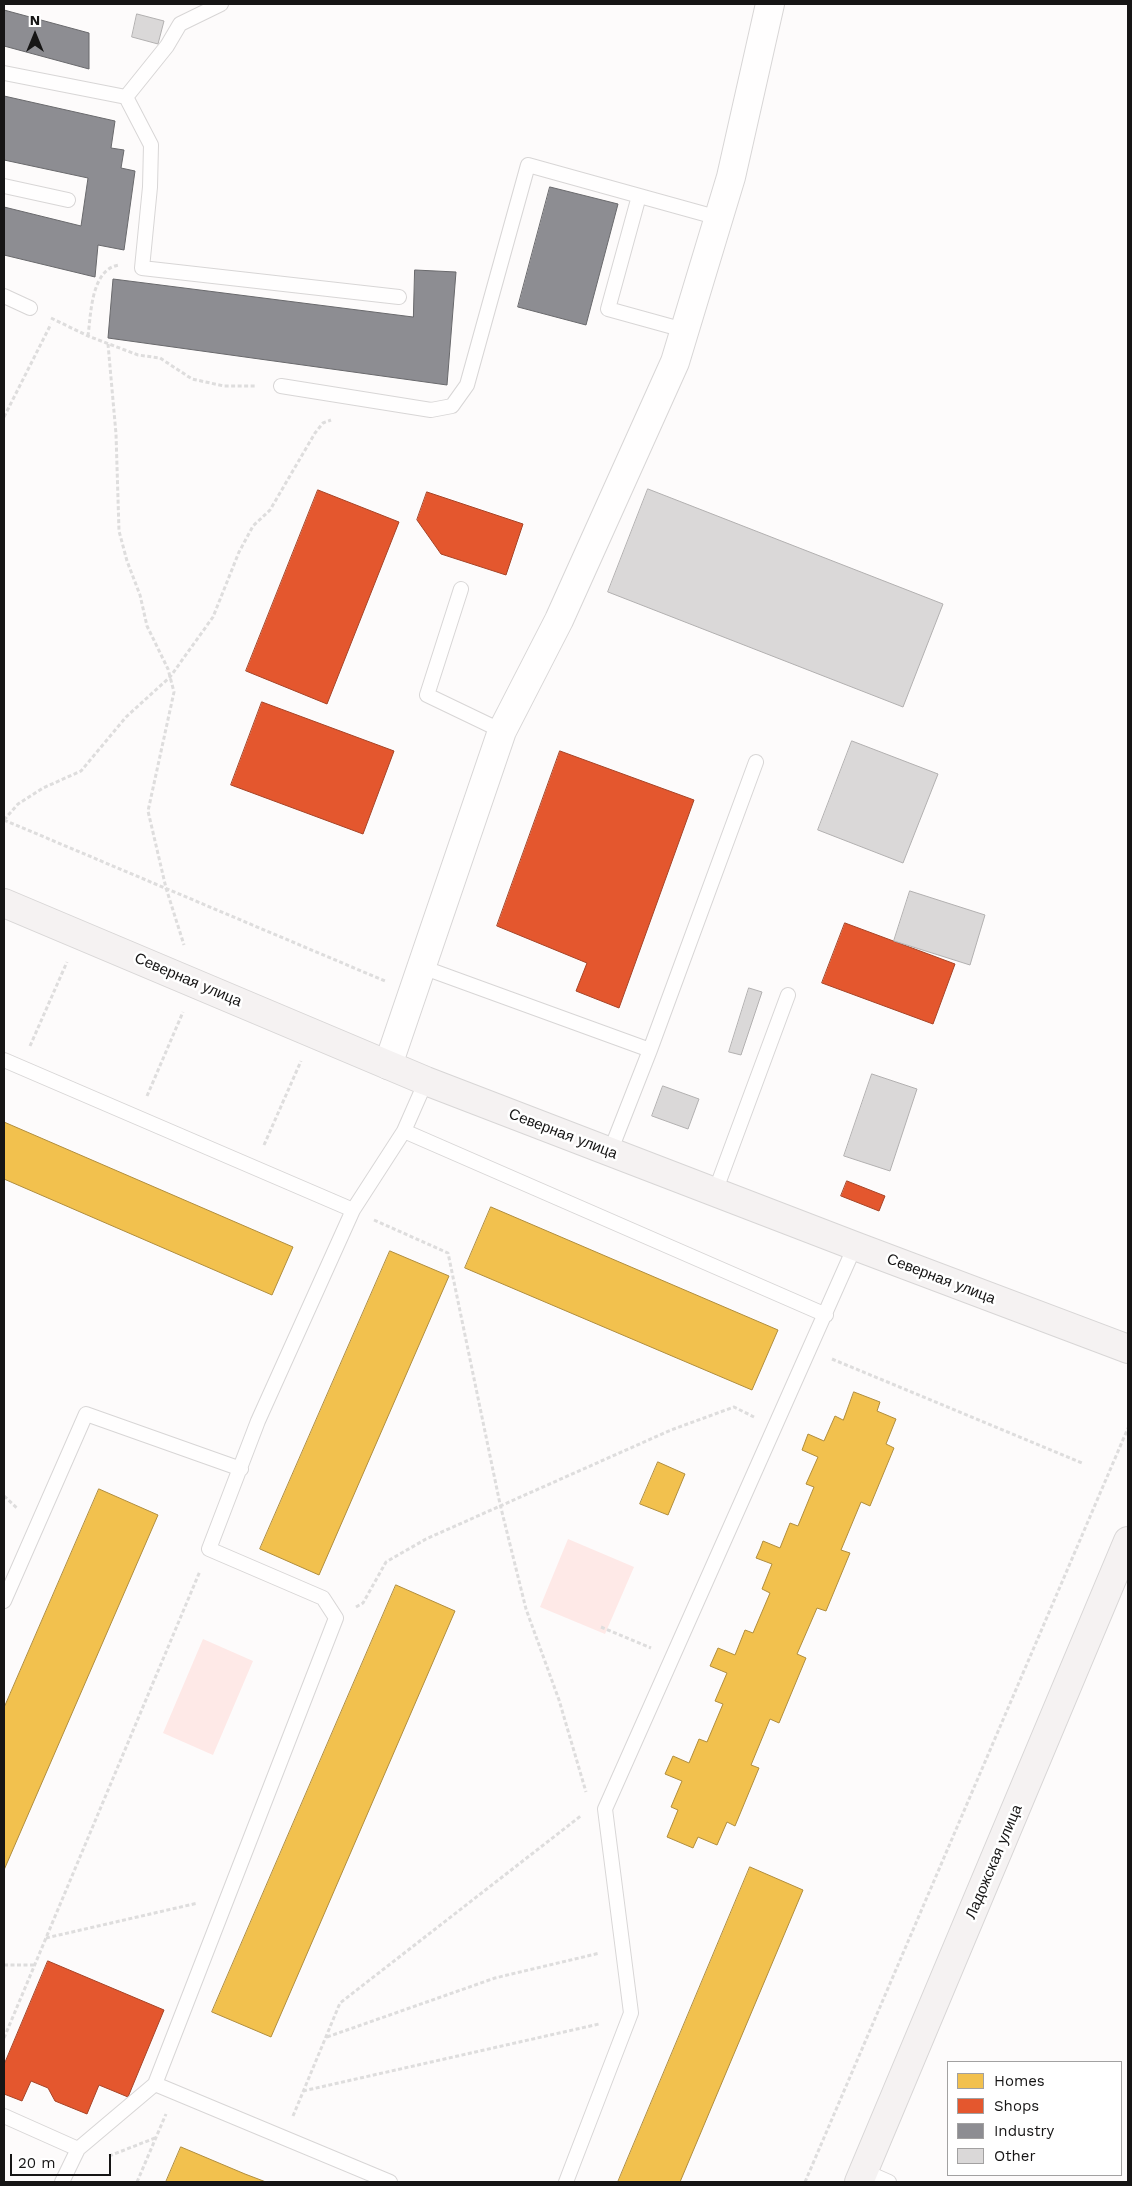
<!DOCTYPE html>
<html>
<head>
<meta charset="utf-8">
<style>
  body { margin:0 }
  #map { position:relative; width:1132px; height:2186px; overflow:hidden; background:#fdfbfb; font-family:"Work Sans",sans-serif }
  canvas { display:block }
  .frame { position:absolute; inset:0; border:5px solid #161515; pointer-events:none }
  .legend { position:absolute; left:947px; top:2061px; width:175px; height:115px; box-sizing:border-box; background:#fff; border:1px solid #a2a1a1; margin:0; padding:6px 9px; list-style:none; font-size:15px; color:#161515 }
  .legend li { display:flex; align-items:center; gap:10px; height:25px }
  .legend b { width:25px; border:1px solid #a2a1a1 }
  .north { position:absolute; left:10px; top:10px; width:50px; height:50px; -webkit-text-stroke:4px #fff; paint-order:stroke; rotate:0deg; font-size:14px; font-weight:700; line-height:20px; text-align:center; color:#161515 }
  .north::after { content:''; display:block; margin:auto; width:18px; height:22px; background:#161515; clip-path:polygon(50% 0,100% 100%,50% 72%,0 100%) }
  .scale { position:absolute; left:10px; top:2154px; width:101px; height:22px; box-sizing:border-box; border:2px solid #161515; border-top:0; padding-left:6px; font-size:15px; line-height:18px; white-space:nowrap; color:#161515; -webkit-text-stroke:4px #fff; paint-order:stroke }
</style>
</head>
<body>
<div id="map">
<canvas width="1132" height="2186"></canvas>
<div class="frame"></div>
<ul class="legend">
<li><b style="height:14px;background:#f2c14e"></b>Homes</li>
<li><b style="height:14px;background:#e4572e"></b>Shops</li>
<li><b style="height:14px;background:#8d8d92"></b>Industry</li>
<li><b style="height:14px;background:#dad8d8"></b>Other</li>
</ul>
<div class="north">N</div>
<div class="scale">20 m</div>
</div>
<script>
const ctx = document.querySelector('canvas').getContext('2d');
ctx.lineJoin = 'round';
function paint(path, color) {
  ctx.fillStyle = color;
  ctx.fill(path, 'evenodd');
}
function stroke(path, color, width, dash) {
  ctx.strokeStyle = color;
  ctx.lineWidth = width;
  ctx.lineCap = dash ? 'butt' : 'round';
  ctx.setLineDash(dash || []);
  ctx.stroke(path);
}
function write(font, color, halo, rows, align = 'center') {
  ctx.font = font + ' "Work Sans",sans-serif';
  ctx.lineWidth = 5;
  ctx.setLineDash([]);
  ctx.textBaseline = 'middle';
  ctx.strokeStyle = halo;
  ctx.fillStyle = color;
  for (const [text, x, y, turn = 0] of rows) {
    ctx.save();
    ctx.translate(x, y);
    ctx.rotate((+turn || 0) * Math.PI / 180);
    ctx.textAlign = isNaN(turn) ? turn : align;
    if (halo) ctx.strokeText(text, 0, 0);
    ctx.fillText(text, 0, 0);
    ctx.restore();
  }
}
paint(new Path2D(`
  M568,1539L634,1567L605,1634L540,1607Z
  M203,1639L253,1661L213,1755L163,1733Z`), '#fee9e7');
const homes = new Path2D(`
  M4,1122L293,1247L272,1295L4,1179Z
  M491,1207L778,1330L752,1390L465,1268Z
  M390,1251L449,1276L319,1575L260,1549Z
  M854,1392L880,1402L877,1411L896,1419L886,1444L894,1448L870,1506L861,1502L841,1550L850,1553L826,1611L817,1608L797,1654L806,1658L779,1723L770,1719L751,1765L759,1768L735,1826L727,1822L717,1845L698,1837L693,1848L667,1837L678,1810L671,1807L682,1781L665,1774L673,1756L689,1763L699,1739L707,1742L723,1704L715,1701L727,1673L710,1666L718,1648L735,1655L745,1630L753,1633L770,1593L762,1589L772,1564L756,1558L760,1549L763,1541L780,1548L790,1523L798,1526L814,1487L806,1484L818,1457L802,1450L808,1434L824,1441L835,1416L843,1420Z
  M658,1462L685,1474L668,1515L640,1504Z
  M99,1489L158,1515L4,1870V1708Z
  M396,1585L455,1611L271,2037L212,2012Z
  M750,1867L803,1890L680,2182H618Z
  M181,2147L245,2174L266,2182H166Z`);
paint(homes, '#f2c14e');
stroke(homes, '#b08d3d', 1);
const shops = new Path2D(`
  M318,490L399,522L327,704L246,671Z
  M427,492L523,524L506,575L441,554L417,520Z
  M262,702L394,751L363,834L231,785Z
  M560,751L694,800L619,1008L576,991L587,963L497,926Z
  M845,923L955,964L933,1024L822,983Z
  M847,1181L885,1196L879,1211L841,1196Z
  M48,1961L164,2010L128,2097L99,2085L87,2114L55,2101L48,2088L31,2081L22,2101L4,2094V2065Z`);
paint(shops, '#e4572e');
stroke(shops, '#a64326', 1);
const industry = new Path2D(`
  M4,10L89,33V69L4,46Z
  M4,96L115,121L111,148L124,150L121,168L135,171L124,250L98,245L95,277L4,255V207L81,226L88,178L4,160Z
  M550,187L618,204L586,325L518,307Z
  M415,270L456,272L447,385L108,338L113,279L413,317Z`);
paint(industry, '#8d8d92');
stroke(industry, '#69696c', 1);
const building = new Path2D(`
  M137,14L164,21L158,44L132,37Z
  M648,489L943,604L903,707L608,592Z
  M852,741L938,774L903,863L818,830Z
  M910,891L985,915L970,965L894,941Z
  M749,988L762,992L741,1055L729,1052Z
  M872,1074L917,1089L890,1171L844,1156Z
  M663,1086L699,1099L688,1129L652,1116Z`);
paint(building, '#dad8d8');
stroke(building, '#b2b0b0', 1);
const lane = new Path2D(`
  M4,73L126,97L151,145L150,187L142,268L399,297
  M126,97L167,46L180,24L221,4
  M4,186L68,200
  M639,196L608,309L684,330
  M4,296L30,308
  M281,386L431,410L452,406L467,385L528,165L719,218
  M461,589L427,695L502,731
  M422,967L650,1050
  M4,1060L353,1210
  M404,1131L826,1315
  M610,1152L650,1050L756,762
  M715,1192L788,995
  M4,1601L86,1414L241,1469
  M155,2084L336,1618L323,1598L209,1549L258,1421L353,1210L404,1131L426,1081
  M4,2116L78,2149
  M864,2171L889,2182
  M62,2182L78,2149L155,2084L390,2182
  M566,2182L631,2013L605,1809L855,1246`);
const street = new Path2D(`
  M388,1065L502,731L559,620L675,362L731,177L770,4`);
const secondary = new Path2D(`
  M4,903L426,1081L855,1246L1128,1349
  M859,2182L1128,1541`);
stroke(lane, '#d8d6d6', 16);
stroke(street, '#d8d6d6', 30);
stroke(secondary, '#d8d6d6', 30);
stroke(new Path2D(`
  M51,318L88,336L138,355L160,358L192,379L224,386H257
  M88,336C91,314 91,269 119,265
  M108,344L116,434L119,531L127,561L140,595L147,626L168,669L174,692L148,811L166,888L184,945
  M4,417L51,324
  M4,820L18,804L43,788L81,771L126,717L170,677L213,617L239,552L253,526L270,510L315,433L323,423L331,420
  M4,820L385,981
  M30,1046L67,962
  M147,1096L183,1012
  M264,1145L301,1061
  M374,1220L448,1253L500,1504L526,1609L559,1700L586,1792
  M832,1359L1082,1463
  M4,1496L18,1509
  M356,1607L363,1603L386,1562L426,1539L671,1430L734,1407L754,1417
  M601,1627L651,1648
  M46,1938L198,1903
  M4,1965H34
  M327,2037L495,1978L600,1953
  M4,2038L200,1571
  M303,2091L599,2024
  M293,2116L340,2003L582,1815
  M109,2156L155,2138
  M137,2182L166,2114
  M805,2182L1128,1428`), '#dedddd', 3, [4, 2.5]);
stroke(lane, '#fffefe', 14);
stroke(street, '#fffefe', 28);
stroke(secondary, '#f5f2f2', 28);
write('15px', '#161515', '#fff', [
  ["Северная улица",188,980,23],
  ["Северная улица",563,1134,21],
  ["Северная улица",941,1279,21],
  ["Ладожская улица",994,1862,-67]
]);
</script>
</body>
</html>
